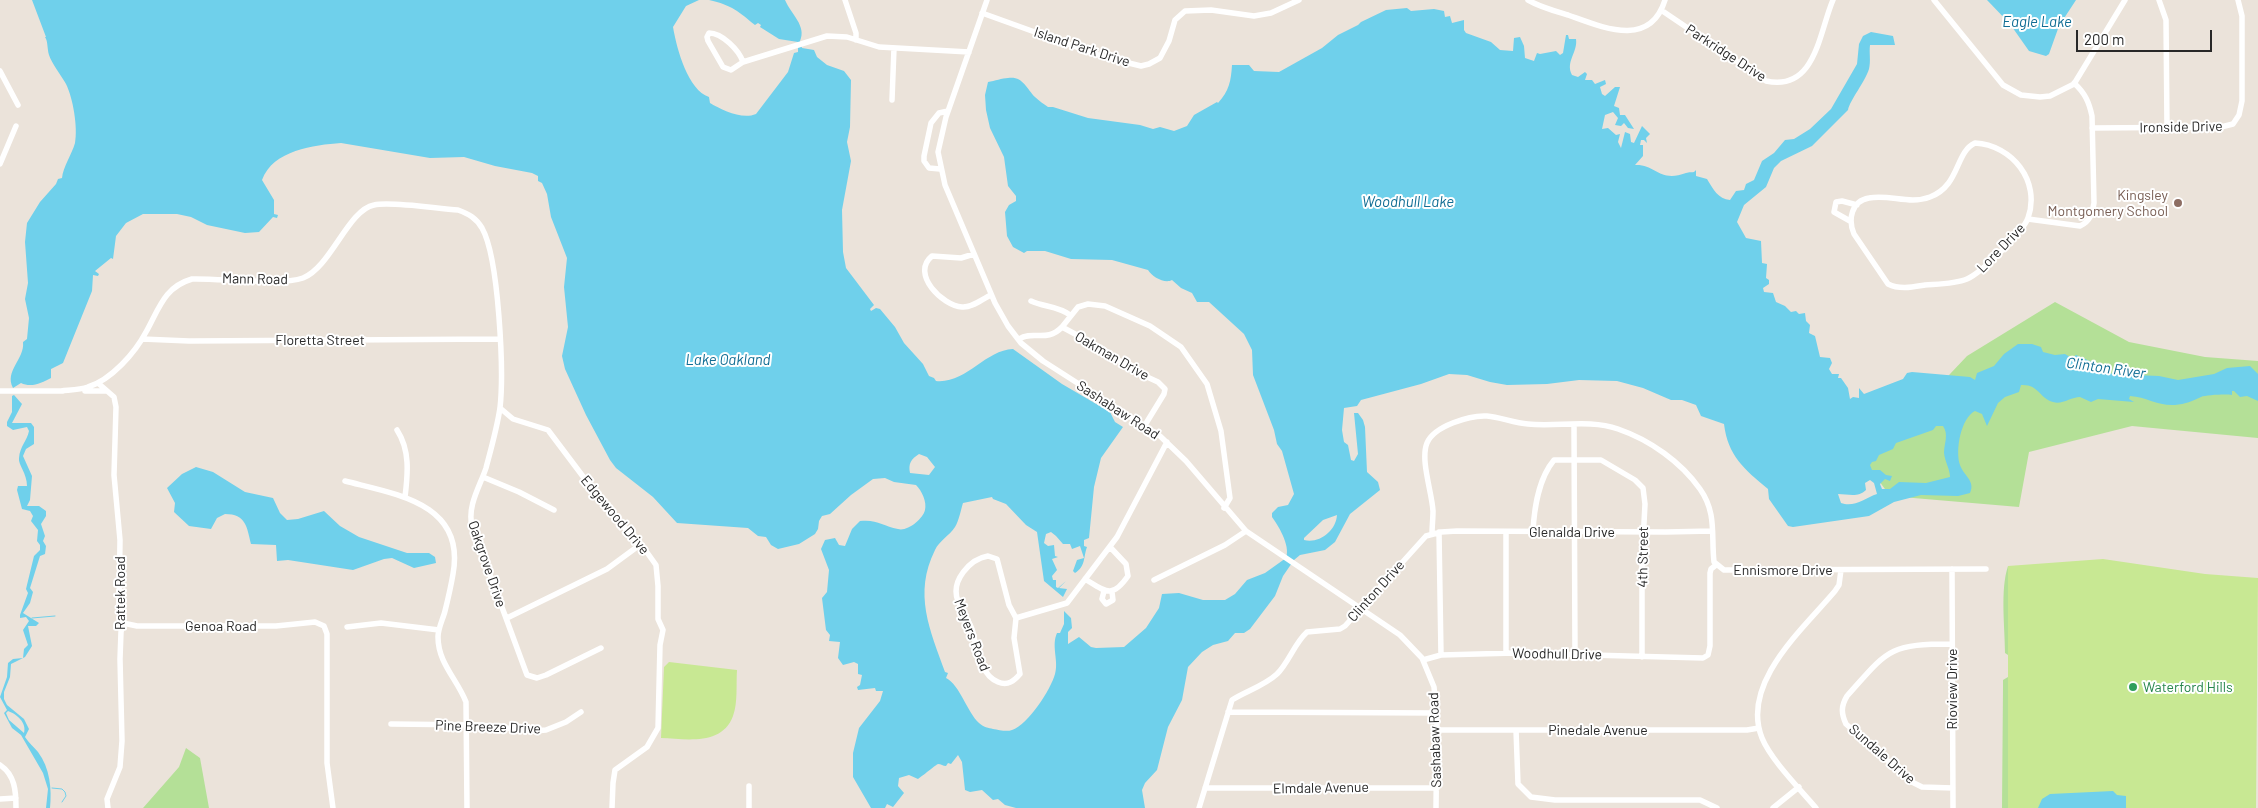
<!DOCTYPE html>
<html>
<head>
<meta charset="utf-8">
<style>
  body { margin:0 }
  #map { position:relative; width:2258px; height:808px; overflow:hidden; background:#ebe3da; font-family:Barlow,sans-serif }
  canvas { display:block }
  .scale { position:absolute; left:2076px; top:30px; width:136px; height:22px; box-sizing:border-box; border:2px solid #282828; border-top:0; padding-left:6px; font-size:15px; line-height:18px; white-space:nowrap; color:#282828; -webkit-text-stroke:4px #fff; paint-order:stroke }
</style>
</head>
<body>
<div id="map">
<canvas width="2258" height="808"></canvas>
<div class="scale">200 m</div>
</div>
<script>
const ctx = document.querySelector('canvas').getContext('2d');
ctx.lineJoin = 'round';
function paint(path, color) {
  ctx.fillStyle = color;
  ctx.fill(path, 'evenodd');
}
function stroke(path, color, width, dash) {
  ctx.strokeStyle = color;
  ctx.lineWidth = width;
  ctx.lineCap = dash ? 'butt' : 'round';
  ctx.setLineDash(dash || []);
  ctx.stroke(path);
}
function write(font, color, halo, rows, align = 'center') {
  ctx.font = font + ' Barlow,sans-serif';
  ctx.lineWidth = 4;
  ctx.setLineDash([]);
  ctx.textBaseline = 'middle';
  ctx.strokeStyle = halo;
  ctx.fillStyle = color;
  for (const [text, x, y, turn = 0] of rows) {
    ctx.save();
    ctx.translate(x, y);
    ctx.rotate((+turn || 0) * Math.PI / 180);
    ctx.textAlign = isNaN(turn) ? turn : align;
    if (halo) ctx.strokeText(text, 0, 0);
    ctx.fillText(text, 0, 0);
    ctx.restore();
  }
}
paint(new Path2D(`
  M2055,302L2129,342L2205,357L2258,361V438L2132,426L2029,452L2019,507L1890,496L1866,463L1967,356Z
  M2008,566L2023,568L2011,808H2002L2003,687V680L2008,677V655L2005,653C2005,627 2000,590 2008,566Z
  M186,748L200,758L209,808H143L179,767Z`), '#b4e097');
paint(new Path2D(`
  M2103,559L2205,574L2258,578L2256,808H2008V566Z
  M669,662L737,670C736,684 738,703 733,716C722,746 686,739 661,738L664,667Z`), '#c8e893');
paint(new Path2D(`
  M32,0H699L686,6L673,27C677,50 688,90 709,97L710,103C722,110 742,120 756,114L788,72L794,53L798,52V42L779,39L760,27L761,25L758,23L755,25C739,12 732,5 709,0H785C791,14 807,26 800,41L802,48L814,50L817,57L827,65L844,71L851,80L850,127L847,142L851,161L842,210L843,252L846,268L874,305L870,309L871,311L876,308L880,309L895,327L904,343L923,364L929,376L934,378L936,381C966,384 985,350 1013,349L1062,384L1110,412L1115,422L1123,427L1101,458L1094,487L1089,538L1084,540V546L1087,547C1083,558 1086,566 1075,573L1073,571L1077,560L1084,558L1080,546L1072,549L1070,544H1063L1056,536L1051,532L1046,534L1044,543L1048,546L1054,545L1055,556L1058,557L1052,559L1057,570L1052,576L1053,580H1056V587L1058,588L1066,581L1059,588L1067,589L1063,597L1044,581L1037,532L1026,525L1006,504L993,499L992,497L963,503C961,509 959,521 955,527C949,536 939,541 935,550C913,594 930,630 945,672L948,673L946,678C960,685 967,712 979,723C983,727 989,728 993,729C999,730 1007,732 1012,730C1028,725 1051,689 1055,674C1059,661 1051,646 1057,633H1060L1064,624V611L1071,618L1072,628L1068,632V644L1079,637L1091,647L1096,648L1124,647L1146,628L1159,608L1162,594L1179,593L1203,600H1225L1235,594L1247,580L1265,573L1286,558C1291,545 1277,524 1272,517V513L1278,507L1288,505L1294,494L1282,451L1277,444L1274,430L1253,375L1252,350L1244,334L1209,302H1197L1192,293L1181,288L1172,280C1165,284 1152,277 1148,270L1112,260L1071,259L1045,251H1027L1024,253L1013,247L1007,236L1005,212L1009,205L1016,201V196L1008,186L1004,157L990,128L986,110L985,95L988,82C995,81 1002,78 1008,78C1023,76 1026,88 1035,97C1039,101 1044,104 1048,107H1053L1088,118L1140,125L1153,129L1160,127L1174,131L1187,126L1194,115L1217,102L1218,103C1229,91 1231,81 1232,65H1249L1254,71L1279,72L1322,48L1338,35L1358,25L1361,22L1386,10L1407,8L1411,11L1434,9L1444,11L1445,17L1450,16L1452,23L1464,20V30L1466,33L1491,42L1500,50L1513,51L1514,38L1520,37L1524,46L1525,58L1534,61L1537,53L1540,54L1556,51L1560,55L1563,53L1566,35H1568L1569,39H1576C1578,52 1565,62 1572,75L1578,77L1585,72L1587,74L1585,80H1592L1595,84L1605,80L1606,84L1600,87L1602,94L1605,96L1615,87H1620L1614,106L1619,108L1620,115H1625L1634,129L1628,128L1624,123L1621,126L1615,125L1618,118L1613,112L1605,115L1602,129L1608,128L1616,135L1620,134L1618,142L1621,148L1625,132L1630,134L1631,142L1634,143L1642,126L1650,134L1646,138L1647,143L1644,140H1641L1640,145H1643V156L1635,165C1656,164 1659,183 1686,173C1691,171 1693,174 1696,170V176L1707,179C1713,189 1718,199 1730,200L1736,191L1744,190L1746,184L1754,180L1762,161L1774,153L1785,140L1794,139L1810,129L1831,109L1857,64L1859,44L1863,36L1871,32L1893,36L1895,45H1870C1869,53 1871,61 1869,69C1865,82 1850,100 1848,110L1812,146L1781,161L1774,168L1766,187L1744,205L1737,222L1746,238L1761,241L1762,263L1767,264L1766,278L1769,280V284L1763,288L1764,292L1773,293L1776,302L1785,306L1791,312L1796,311L1799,314L1805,313L1806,321L1810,325L1809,333L1815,336L1820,357L1830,358L1832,363L1829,369L1832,374H1839L1838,378H1841L1848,388L1850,399L1853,397L1859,398V388L1864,394L1903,379L1907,373L1912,372L1970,377L1975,380L1977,373L1994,366L2004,354L2018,344H2032L2041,347L2043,352L2055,355L2065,354L2072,358L2076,355L2101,366L2104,371L2113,374L2159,376L2178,380L2214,374L2227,368L2250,366L2258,374V401L2247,396L2240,397L2234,391H2232V395C2226,394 2206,395 2201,397C2193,401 2185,404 2175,405C2157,406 2147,397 2130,396L2129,399L2134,402L2098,399L2091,402L2080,397C2071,397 2062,405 2053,402C2039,398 2039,384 2021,385L2019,392L2005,397L1998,403L1987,426L1982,414L1975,411C1961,418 1955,450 1960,465C1963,475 1976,481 1970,493L1958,496L1921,495L1894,502L1869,516L1793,527L1788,526L1769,499L1768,489C1744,469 1728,456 1724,424L1701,416L1696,405L1682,400H1671L1643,388L1617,381L1579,380L1547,384L1507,385L1490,382L1467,375L1449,374L1421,384L1361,400L1357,406L1344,408L1342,430L1344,442L1348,445L1351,460L1354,461L1358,454L1354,413H1358L1363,420L1365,427L1367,472L1378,482L1380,490L1350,514L1335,542L1325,550L1300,555L1294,560L1283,576L1275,596L1250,629L1244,633H1235L1228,641L1213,645L1202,652L1188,667L1182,700L1168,727L1157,770L1145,783L1142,790L1145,808H1016L1005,805L998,799L993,800L982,790L970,792L965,790L962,762L958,755L951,764L948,763L946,766C943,766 941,764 938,764C937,764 921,777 918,779L909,775L899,778L898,786L904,793L893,807L887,804L885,808H871L853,777V753L859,728L880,701L883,691H876L875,688L858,690L857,687L860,685L862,675L858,674V664L854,662L843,665L838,658L840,642L829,641L830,635L826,630L822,598L827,592L829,570L821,549L825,540L835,538L839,545L845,546L852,529L860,521C877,519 883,526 898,529C907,532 923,519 925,510C927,502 922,491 916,485L894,482L885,478L873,479L851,495L830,514L822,516L819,521L818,529L815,534L799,544L778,549L771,545L766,537L758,536L748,528L677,523L653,497L616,468L610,460L586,415L565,369L562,356L568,327L564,287L567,258L551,217L547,194L542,183L538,181V176L532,173L495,166L464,157L430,158L341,143C314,145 273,150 262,180L274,200V214L278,215L277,218L273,217L259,232L245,233L207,225L191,217L177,214H143L126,223L116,236L113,259L111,258L95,271L99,274L98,276L93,275L92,291L63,363L51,369V378C42,383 31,388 21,383L13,388C4,371 25,359 23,342L27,339L29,318L25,299L28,283L25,242L27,223L40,202L56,184L58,179L62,178C63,167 72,154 75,143C78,127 73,98 66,84C61,75 52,64 49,55C47,48 48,41 45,37H46ZM1936,426H1943C1949,435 1944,443 1944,453C1945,462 1950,469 1950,477L1926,483L1899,482L1890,489H1882L1880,484L1885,479L1890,481L1892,476L1886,475L1880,470H1872L1870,465L1872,462L1876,461L1879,455L1893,449L1896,443L1933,430ZM919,454L927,457L935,467L929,475L910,473C908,464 911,459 919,454ZM1870,480L1874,483L1877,494C1865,498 1854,508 1841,503L1838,494C1848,494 1858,498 1866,490L1865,483ZM1337,515C1336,531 1319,544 1304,540V538L1323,520Z
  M1987,0H2076L2059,26L2049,54L2046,56L2029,51L2010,24Z
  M14,395L22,404L12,423H31L34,427V444L26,449L23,456L32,476L30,500L27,506H39L46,511V516L41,524L45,536L43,541L46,546L45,554L40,556L30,588L33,592L30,603L23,613L39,623L36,626H28L32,646L25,657L11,664L10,677L4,692V699L7,705L24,719L29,729L25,737C29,743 34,747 38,752C50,768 52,789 50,808H46L48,789L43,773L21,735L12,728L4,713L7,710L0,697L7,677L8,663L13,659L23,658L24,649L28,645L23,630L29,621L26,617L20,618V615L28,593L26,589L34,556L40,550V545L37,541L38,530L31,521L33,516L30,511L22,509L17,490L18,486H27C27,473 18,465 19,458C20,446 27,441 29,431L27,427L13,430L7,426V422L12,412V396ZM8,711C17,714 27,723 24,733L9,720L6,713Z
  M196,467L213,472L245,492L273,498L280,513L287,520L298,519L324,511L340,526L359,537L407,553H429L435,557L436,563L414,568L392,558L384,559L353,570L288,560L277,561L276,545L251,544C247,527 246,514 225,514L217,518L211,529L189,526L174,512L175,503L167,488L182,474Z
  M2113,791L2117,795L2126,796V808H2038L2042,799L2050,794Z`), '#6fd0eb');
stroke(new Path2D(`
  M32,618L55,616
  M52,788L62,789L65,792L66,796L62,802`), '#6fd0eb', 1);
stroke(new Path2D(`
  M845,0L856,33V40
  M987,0L946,117L938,152L945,185L995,303L1008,326L1021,343L1043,361L1160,436L1186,461L1246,531L1400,635L1422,658L1434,687L1437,720L1436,808
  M1528,0C1540,7 1555,11 1568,15C1602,27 1650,49 1665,0
  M1934,0L2003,85L2021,95L2040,97L2050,96L2074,84L2125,0
  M2159,0L2166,20L2167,127
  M1661,10L1766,81C1816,92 1819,32 1833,0
  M982,13L1104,57L1141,66L1149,64L1160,58L1169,41L1175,20L1185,11L1211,10L1254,16L1271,13L1299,0
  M709,33C722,33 739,50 743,62L731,70L723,67L708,41L707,37Z
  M743,62L827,36L847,37L879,47L969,52
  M0,71L18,105
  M892,100L894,48
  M2092,128L2221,127L2233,124L2239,115L2242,101V16L2238,0
  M1975,143C2012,145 2041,181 2028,218C2023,232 1981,273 1967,279C1955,284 1938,284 1925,285C1913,287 1900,290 1888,284L1854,234C1848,220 1851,201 1869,198C1890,194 1909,205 1930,197C1960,186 1955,152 1975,143Z
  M0,164L16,126
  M940,169L929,168L924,161V156L931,123L939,113L948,111
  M2028,219L2080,226C2091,221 2092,213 2094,203L2092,116C2089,102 2085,93 2074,83
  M1850,221L1834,212L1836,202L1842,201L1857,205
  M974,254L961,258L932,256C910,274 943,306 962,307C972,308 982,299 991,295
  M1031,301C1044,307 1058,306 1070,315
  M1062,327L1078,307L1088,304L1105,306L1150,326L1181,347L1207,384L1221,431L1230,498L1224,508
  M142,339L189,341L499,339
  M1019,339C1033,330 1047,343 1062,327L1103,349L1132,370L1158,382L1165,389L1164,394L1145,425
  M98,383L114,397L116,407L114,475L120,540L119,609L123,623L121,632L120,659L122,741L120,767L107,799L108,808
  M0,391H63
  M61,391C70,390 80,390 88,387C111,380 135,353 146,332C159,309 164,287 192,279C218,278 282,286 303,278C331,267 348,210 374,205C392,201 438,209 458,210C469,214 476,218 482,228C499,258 504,372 500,408C497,428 491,449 486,468C480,486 467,506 472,526L527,675L537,678L546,675L601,648
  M85,391H107
  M500,408L513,419L548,430L612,515L641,544L656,565L658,586V619L663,630L660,645L658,728L647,747L615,770L613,783L612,808
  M1574,424L1575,654
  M397,430C410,450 408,473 405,497
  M483,477L519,492L554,510
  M345,481C395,494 466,503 453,574C451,586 448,599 445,611C443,619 438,628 438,637C438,663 457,679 466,702L467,808
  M1439,532L1441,655
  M1533,532C1534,509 1539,478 1554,460H1601L1635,480L1643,488L1645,504L1642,561V657
  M1432,534C1432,526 1433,519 1433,511C1432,492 1420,460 1427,443C1434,426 1470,415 1487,416C1500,417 1514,423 1528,424C1558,427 1589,419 1618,429C1650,440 1681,462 1700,489C1717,513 1711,535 1714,562L1724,570L1986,569
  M988,556L997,559L1009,605L1016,618L1014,638L1020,674C1014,681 1008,686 998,682C979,674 977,647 972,629C968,619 962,611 958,601C950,581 970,559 988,556Z
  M1952,569L1953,808
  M1085,579C1106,592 1112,599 1128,576L1126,564L1110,547
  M1154,580L1225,545L1246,531
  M1104,591L1102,599L1106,604L1113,600L1112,592
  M507,618L607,569L641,544
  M1016,618L1067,603L1117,537L1167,442
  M123,623L137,626H276L315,622L324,626L327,634V763L333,808
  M347,627L381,623L439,630
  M1952,644C1888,644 1888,650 1847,696C1841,706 1841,713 1846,724L1912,782L1922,787L1953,788
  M1506,653V532
  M1423,660L1441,655L1515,653L1703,658L1708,655L1710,646V573L1711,569L1716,565
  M1228,712L1436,713
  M391,724L479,725L534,731L546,730L566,722L581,712
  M1437,730H1747L1759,728
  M1516,730L1518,784L1531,797L1555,800H1700L1717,808
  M0,765C15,775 16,791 16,808
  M1205,788H1437
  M0,799L16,798
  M749,808V786
  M1199,808L1232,700C1246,691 1264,686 1277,674C1289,662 1294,644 1307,632L1340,629L1345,626L1426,536L1441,532L1457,531L1666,532L1712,531
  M1773,808L1799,787
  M1816,808C1800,789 1771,760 1762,738C1740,683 1804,628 1835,591L1839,585L1841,570`), '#fff', 5.5);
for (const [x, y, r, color] of [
  [2178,203,5,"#8d6e63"],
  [2133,687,5,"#2e9e5b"]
]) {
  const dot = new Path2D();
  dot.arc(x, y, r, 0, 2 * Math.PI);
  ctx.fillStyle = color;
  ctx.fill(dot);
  stroke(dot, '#fff', 2);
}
write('14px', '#282828', '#fff', [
  ["Island Park Drive",1082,47,18],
  ["Parkridge Drive",1726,53,33],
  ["Ironside Drive",2181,127,-1],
  ["Lore Drive",2001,248,-46],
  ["Mann Road",255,279,1],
  ["Floretta Street",320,340],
  ["Oakman Drive",1112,356,30],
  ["Sashabaw Road",1118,410,33],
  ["Edgewood Drive",615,515,50],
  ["Glenalda Drive",1572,532],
  ["4th Street",1643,557,-89],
  ["Oakgrove Drive",487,564,71],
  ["Ennismore Drive",1783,570],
  ["Clinton Drive",1376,591,-48],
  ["Rattek Road",120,593,-90],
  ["Genoa Road",221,626],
  ["Meyers Road",972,635,69],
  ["Woodhull Drive",1557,654,1],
  ["Rioview Drive",1952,689,-90],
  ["Pine Breeze Drive",488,727,2],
  ["Pinedale Avenue",1598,730],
  ["Sashabaw Road",1435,740,-92],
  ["Sundale Drive",1882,754,41],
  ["Elmdale Avenue",1321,788,-1]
]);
write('14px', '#785e54', '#fff', [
  ["Kingsley",2168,195],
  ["Montgomery School",2168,211]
], 'right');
write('14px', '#27864d', '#fff', [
  ["Waterford Hills",2143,687]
], 'left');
write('italic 15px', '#106d94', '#fff', [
  ["Eagle Lake",2037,22],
  ["Woodhull Lake",1408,202],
  ["Lake Oakland",728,360],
  ["Clinton River",2106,368,8]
]);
</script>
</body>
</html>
